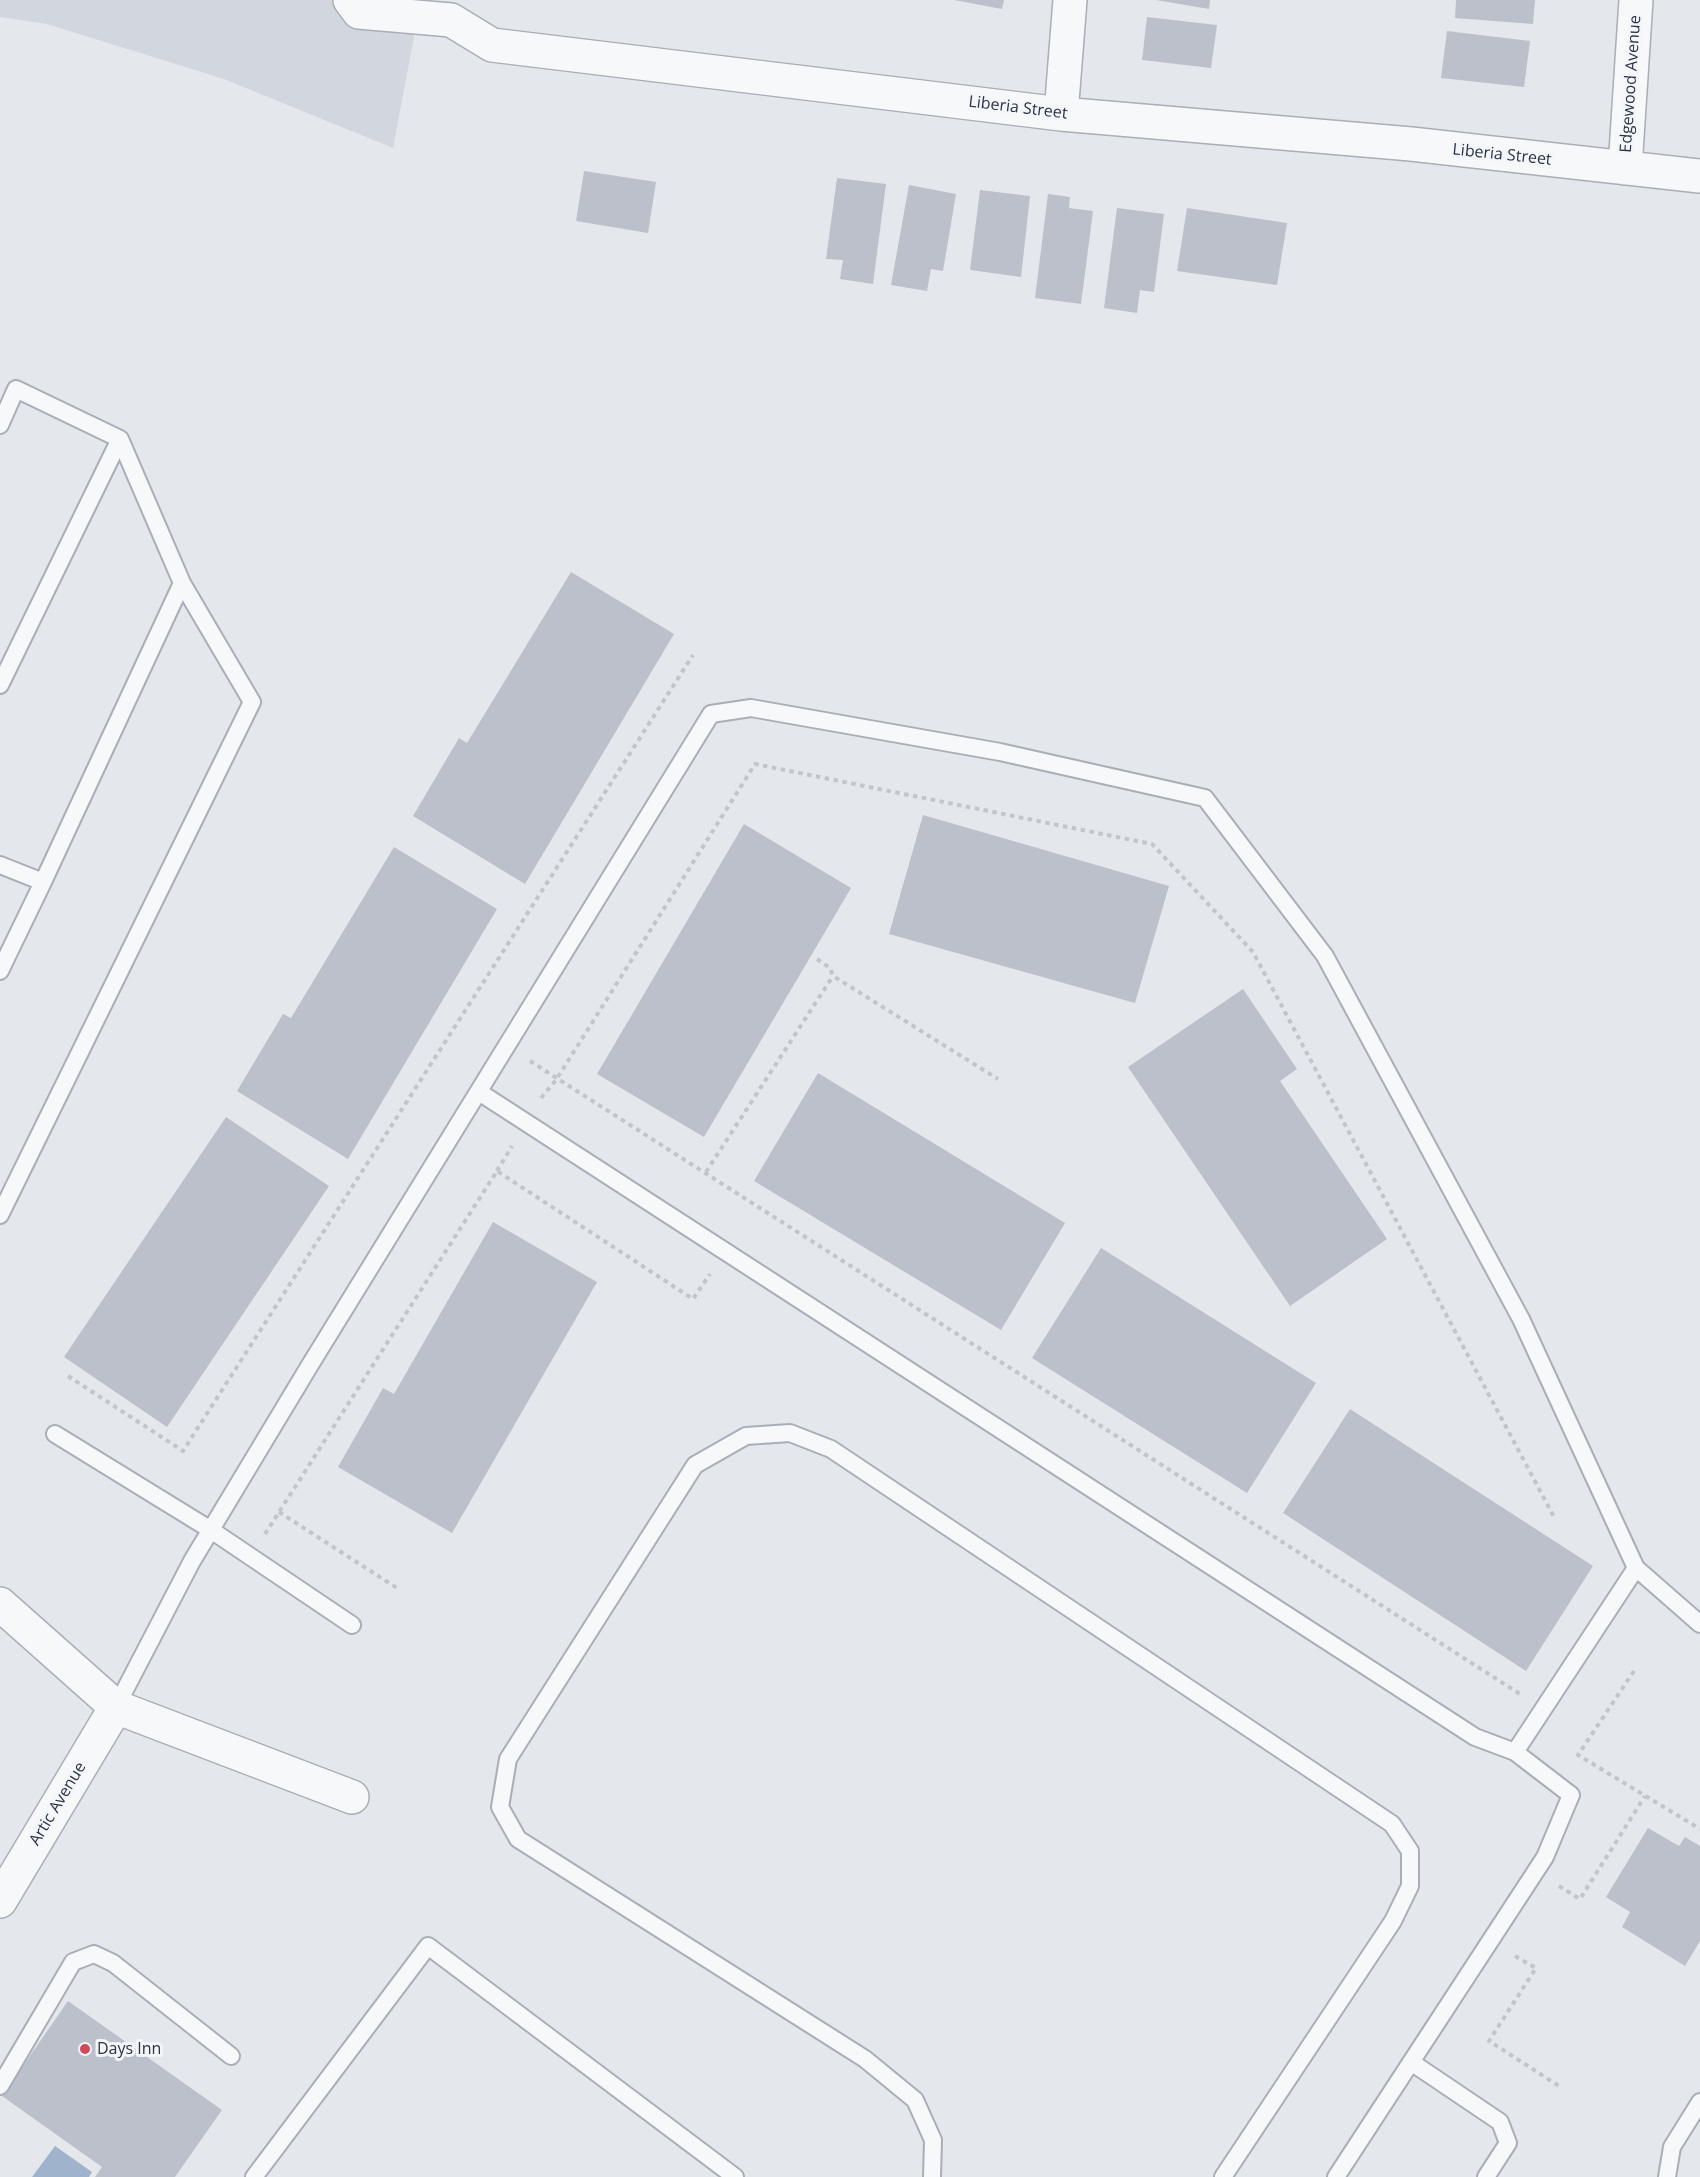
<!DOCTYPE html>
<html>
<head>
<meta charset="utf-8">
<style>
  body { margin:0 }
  canvas { display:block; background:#e4e7ec }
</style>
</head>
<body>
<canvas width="1700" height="2177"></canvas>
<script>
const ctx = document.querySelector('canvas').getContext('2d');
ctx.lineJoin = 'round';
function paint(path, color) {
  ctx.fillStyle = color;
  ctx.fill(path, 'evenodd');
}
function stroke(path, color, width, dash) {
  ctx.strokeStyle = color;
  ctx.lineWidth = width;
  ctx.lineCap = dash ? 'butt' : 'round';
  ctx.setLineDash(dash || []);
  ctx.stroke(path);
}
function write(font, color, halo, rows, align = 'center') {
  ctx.font = font + ' "Open Sans",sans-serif';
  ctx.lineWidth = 6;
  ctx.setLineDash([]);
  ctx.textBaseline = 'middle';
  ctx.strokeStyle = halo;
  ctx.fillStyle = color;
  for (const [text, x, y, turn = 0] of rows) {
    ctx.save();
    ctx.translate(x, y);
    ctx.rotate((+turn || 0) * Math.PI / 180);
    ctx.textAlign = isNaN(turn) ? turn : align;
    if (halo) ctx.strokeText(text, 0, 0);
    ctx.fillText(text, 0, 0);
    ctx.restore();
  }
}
paint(new Path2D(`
  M0,0H421L393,148L224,79L47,24L0,17Z`), '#d2d6de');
paint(new Path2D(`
  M55,2146L92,2172L89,2177H32Z`), '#9fb4cc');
paint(new Path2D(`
  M954,0H1004L1002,9Z
  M1156,0H1210L1209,9Z
  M1456,0H1535L1533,24L1455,18Z
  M1147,17L1217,25L1211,68L1142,60Z
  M1447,31L1530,41L1524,87L1441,78Z
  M584,171L656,182L648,233L576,221Z
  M837,178L886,184L873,284L840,279L843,260L826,259Z
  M909,185L956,194L943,271L931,269L927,291L891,285Z
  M980,190L1030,196L1021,277L970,270Z
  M1048,194L1070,197L1069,208L1093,211L1081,304L1035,298Z
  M1117,208L1164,214L1154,292L1140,290L1137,313L1104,308Z
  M1187,208L1287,223L1277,285L1177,271Z
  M571,572L674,634L525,884L413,816L459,738L467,743Z
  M923,815L1169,886L1135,1003L889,934Z
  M744,824L851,888L704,1137L597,1074Z
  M394,847L497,909L348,1159L237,1091L283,1014L291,1018Z
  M1243,989L1297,1069L1280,1081L1387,1239L1290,1306L1128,1067Z
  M818,1073L1065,1223L1001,1330L754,1181Z
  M226,1117L329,1186L167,1427L64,1357Z
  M493,1222L597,1282L452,1533L338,1467L383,1388L394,1394Z
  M1101,1248L1316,1383L1247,1493L1032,1358Z
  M1350,1409L1593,1566L1526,1671L1283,1513Z
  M1648,1828L1679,1846L1685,1837L1700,1846V1941L1685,1966L1622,1927L1630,1912L1606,1897Z
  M68,2001L222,2110L175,2177H95L102,2167L2,2096Z`), '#bbc0ca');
const service = new Path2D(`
  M0,425L16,389L120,439L0,685
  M120,439L182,583
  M0,865L43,882L182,583L252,702L0,1215
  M0,971L43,882
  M479,1092L1475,1737L1515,1752L1636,1568
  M55,1434L211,1530L352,1625
  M116,1707L192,1561L310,1365L711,714L751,708L1000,752L1205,798L1325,956L1521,1319L1636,1568L1700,1624
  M1411,2062L1500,2122L1508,2143L1486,2177
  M0,2086L73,1962L94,1954L113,1963L231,2056
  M254,2177L428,1946L735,2177
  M932,2177L933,2140L915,2100L865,2059L518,1839L500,1807L508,1759L695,1465L746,1436L790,1433L831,1449L1392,1824L1410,1851V1886L1393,1921L1223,2177
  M1336,2177L1545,1857L1571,1795L1515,1752
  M1667,2177L1672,2147L1700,2102`);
const minor = new Path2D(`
  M350,0L359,12L451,20L492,45L1061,114L1411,144L1700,176
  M1061,114L1070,0
  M1625,168L1636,0
  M0,1604L116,1707L352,1797
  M0,1901L116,1707`);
stroke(service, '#a9aeb7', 20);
stroke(minor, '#a9aeb7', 36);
stroke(new Path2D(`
  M817,959L830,968L833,976L998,1079
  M530,1061L1520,1694
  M541,1098L556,1080L755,764L1152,844L1253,952L1554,1517
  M497,1171L512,1146
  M706,1172L833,976
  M68,1376L183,1451L693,655
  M279,1512L400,1590
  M265,1534L497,1171L693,1299L710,1274
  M1634,1671L1578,1755L1700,1829
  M1559,1886L1580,1899L1645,1796
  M1515,1956L1536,1968L1489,2041L1562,2088`), '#c2c5cb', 4, [4.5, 4.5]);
stroke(service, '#f7f8fa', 16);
stroke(minor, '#f7f8fa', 33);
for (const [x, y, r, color] of [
  [85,2049,6,"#d1495b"]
]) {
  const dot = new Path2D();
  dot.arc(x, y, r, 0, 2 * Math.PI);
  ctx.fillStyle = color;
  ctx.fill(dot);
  stroke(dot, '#f4f6f9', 2);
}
write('16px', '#2b3445', '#f4f6f9', [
  ["Edgewood Avenue",1631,84,-86],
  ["Liberia Street",1018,108,7],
  ["Liberia Street",1502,155,6],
  ["Artic Avenue",58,1804,-59]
]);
write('16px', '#2b3445', '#f4f6f9', [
  ["Days Inn",97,2049]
], 'left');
</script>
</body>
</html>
